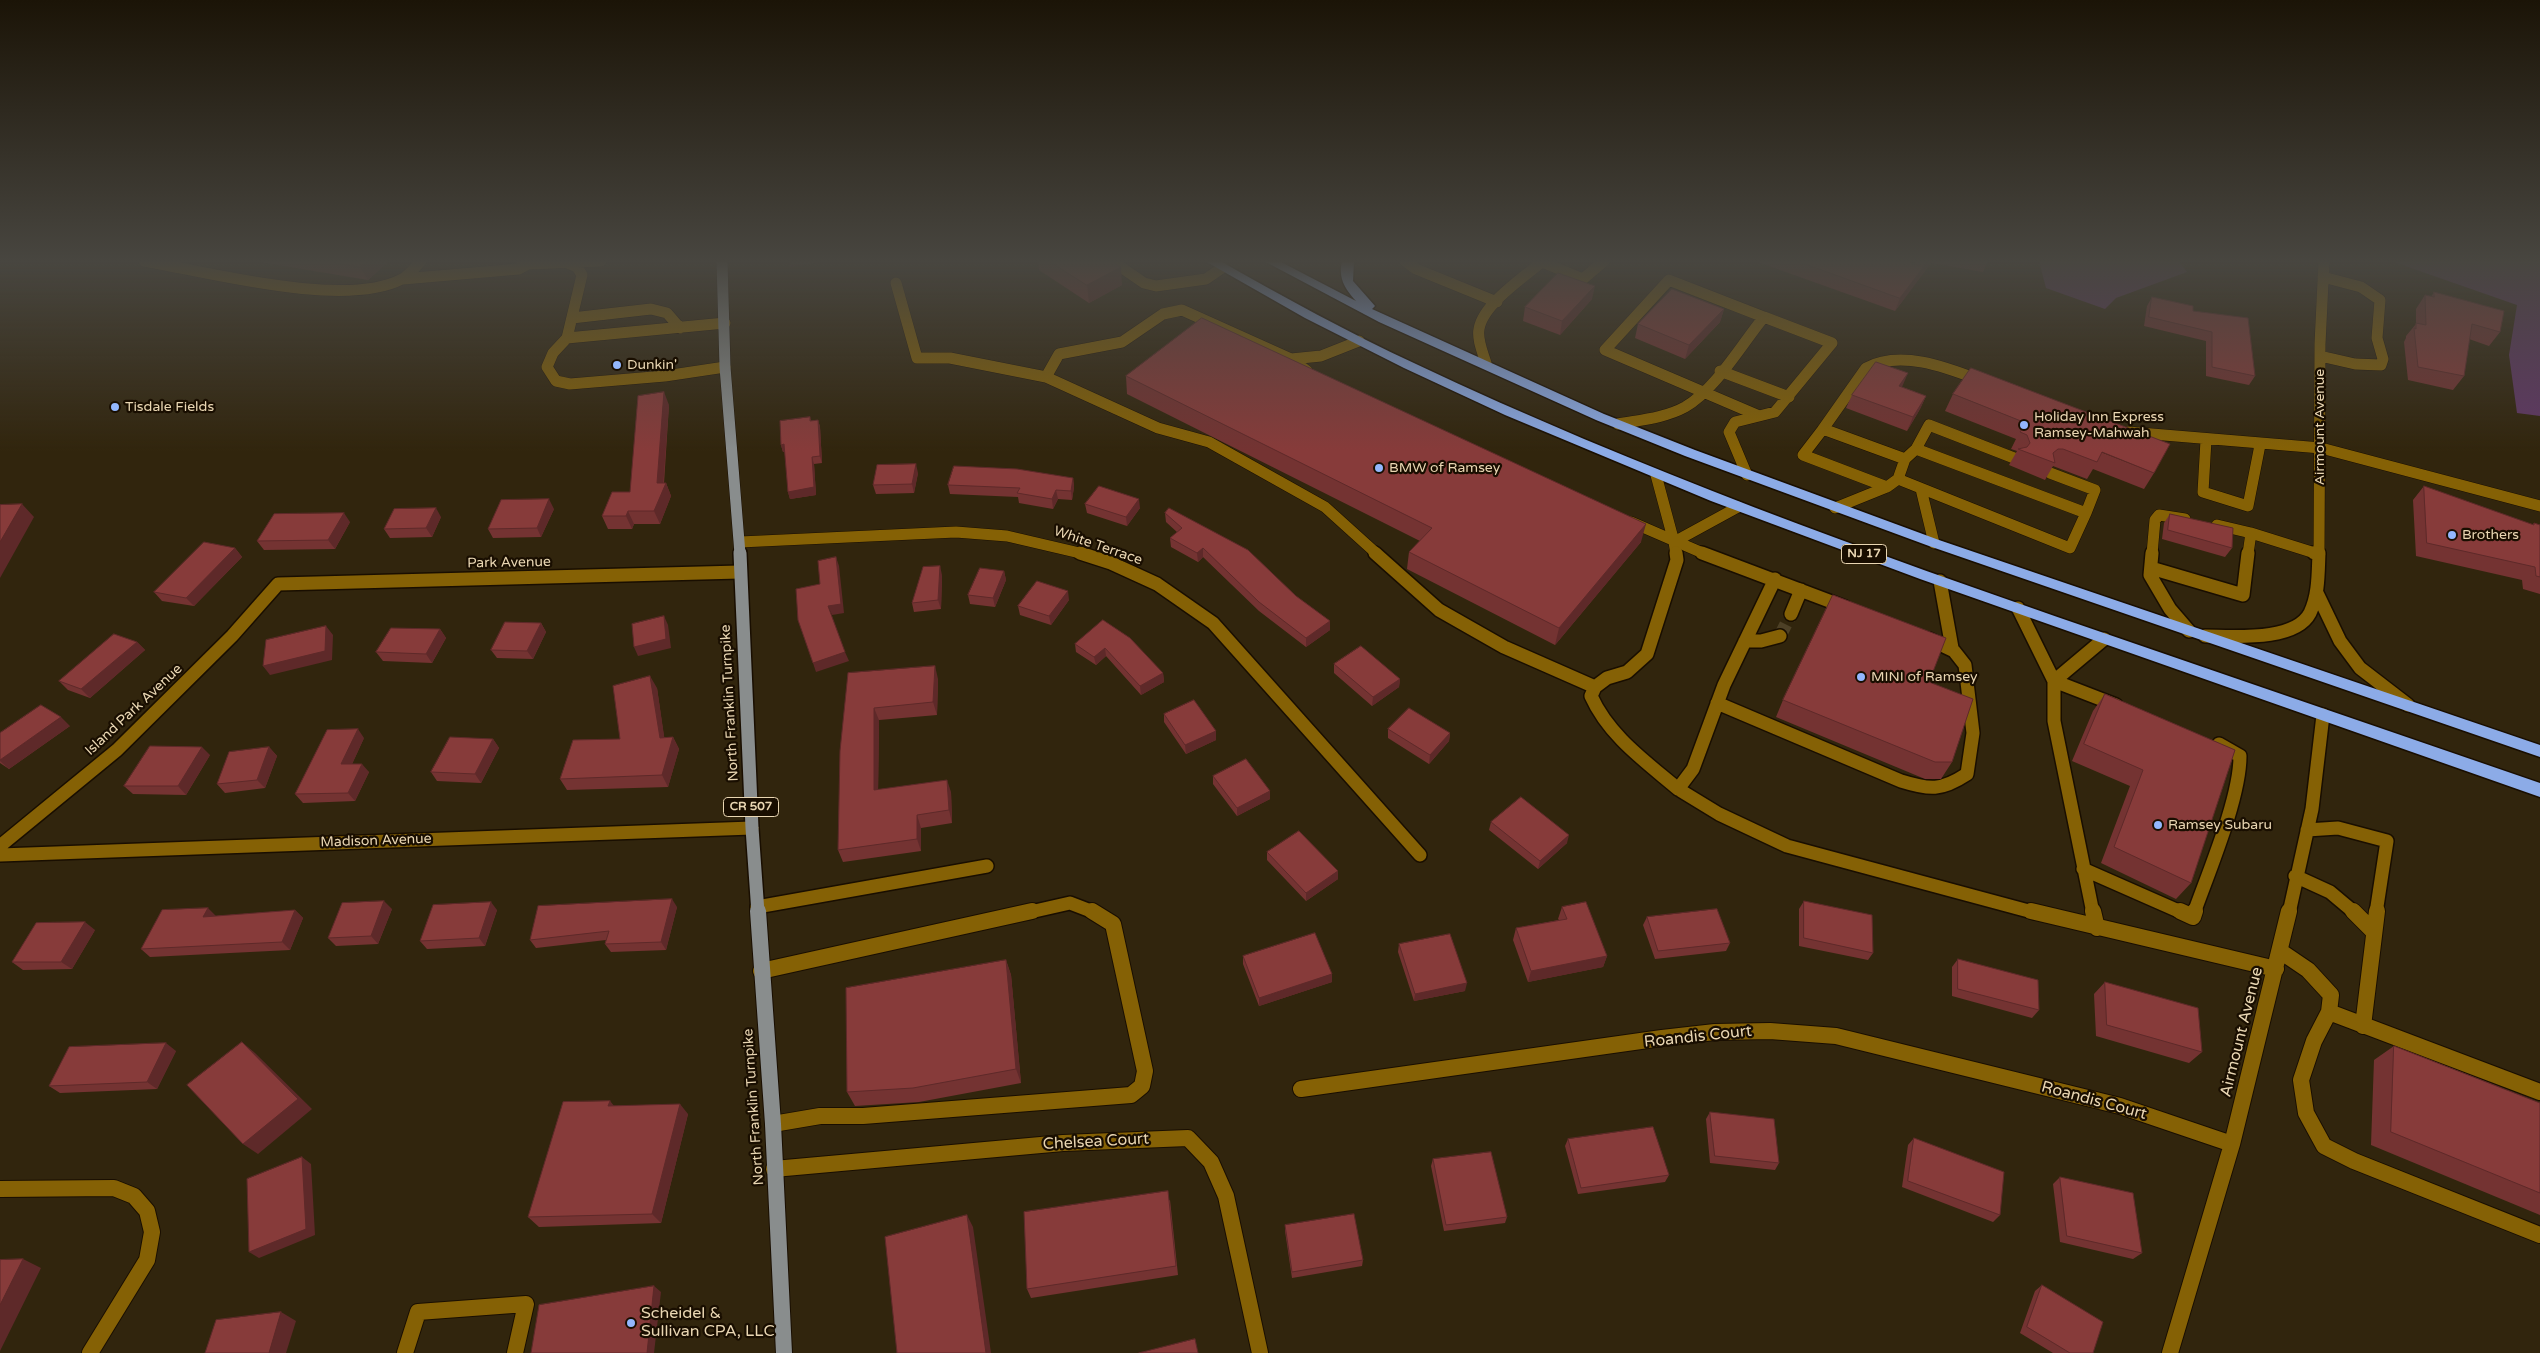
<!DOCTYPE html>
<html>
<head>
<meta charset="utf-8">
<style>
  body { margin:0 }
  canvas { display:block; background:#31250d }
</style>
</head>
<body>
<canvas width="2540" height="1353"></canvas>
<script>
const ctx = document.querySelector('canvas').getContext('2d');
ctx.lineJoin = 'round';
function paint(path, color) {
  ctx.fillStyle = color;
  ctx.fill(path, 'evenodd');
}
function stroke(path, color, width, dash) {
  ctx.strokeStyle = color;
  ctx.lineWidth = width;
  ctx.lineCap = dash ? 'butt' : 'round';
  ctx.setLineDash(dash || []);
  ctx.stroke(path);
}
function write(font, color, halo, rows, align = 'center') {
  ctx.font = font + ' "Varela Round",sans-serif';
  ctx.lineWidth = 4.5;
  ctx.setLineDash([]);
  ctx.textBaseline = 'middle';
  ctx.strokeStyle = halo;
  ctx.fillStyle = color;
  for (const [text, x, y, turn = 0] of rows) {
    ctx.save();
    ctx.translate(x, y);
    ctx.rotate((+turn || 0) * Math.PI / 180);
    ctx.textAlign = isNaN(turn) ? turn : align;
    if (halo) ctx.strokeText(text, 0, 0);
    ctx.fillText(text, 0, 0);
    ctx.restore();
  }
}
paint(new Path2D(`
  M2039,261H2179L2187,272L2116,298L2105,309L2046,288Z
  M2391,261H2540V416L2517,413L2509,355L2517,305Z`), '#603765');
stroke(new Path2D(`
  M1780,636L1791,614`), '#4d4026', 13, [13, 6]);
const minorFar2 = new Path2D(`
  M144,261C208,272 345,309 402,279C409,276 415,267 421,261
  M522,261L528,264L601,261
  M1112,261L1144,283L1156,286L1206,279L1222,268
  M1405,261L1416,269L1497,302
  M1542,262L1583,279L1604,261
  M567,263L577,267L582,275L567,338L725,323
  M403,279L519,269L528,264
  M896,283L917,358H950L1046,377L1059,354L1122,342L1163,314L1182,310L1291,359L1307,371
  M572,318L651,309L667,313L680,328
  M567,338L553,353L547,367L556,381L570,384L665,376L725,367
  M2320,356L2355,364L2381,365L2383,359L2377,338L2380,300L2361,287L2323,277
  M1291,359L1321,356L1359,341
  M1486,363C1483,353 1477,340 1479,329C1483,304 1524,277 1543,261
  M1720,371L1789,397
  M1046,377L1158,428L1209,442L1325,507L1377,554
  M1757,415L1605,350L1669,280L1764,317
  M1618,424C1640,420 1665,418 1685,407C1716,389 1741,345 1764,317L1832,343L1775,412L1735,422L1729,432L1747,475
  M1823,429L1803,455L1887,487
  M2128,432L2321,448L2540,506
  M2206,440L2203,492L2248,506L2260,445
  M1916,449L1929,425L2014,458
  M1916,449L2086,513L2070,548L1898,479L1905,459Z
  M1905,459L1823,429L1866,368C1901,349 1948,368 1982,381
  M2050,473L2095,490L2086,513
  M1656,475L1674,542L1738,507
  M1921,489L1934,543
  M1835,508L1887,487L1898,479
  M1631,522L1705,554
  M2217,525L2251,533
  M740,542L956,532L1007,536L1084,554
  M1674,542L1676,554
  M2152,554L2155,520L2159,515L2185,519
  M2248,554L2251,533L2318,554
  M2319,554L2320,344L2324,261`);
const minorFar1 = new Path2D(`
  M1080,553L1111,563L1157,584L1213,623L1420,855
  M1375,553L1439,610L1504,647L1595,687
  M1676,553L1677,560L1647,654L1627,672L1607,678L1595,687L1591,696C1609,736 1645,761 1678,789
  M1702,553L1845,607
  M2152,553L2150,575L2170,609L2189,631
  M2314,553L2319,554
  M2151,568L2243,595L2248,553
  M1775,579L1724,685L1693,769L1678,789L1719,814L1787,846L2036,913
  M1940,581L1952,648
  M2317,593L2340,641L2360,668L2408,705
  M2018,608L2054,681L2104,639
  M1791,614L1801,590
  M2205,636C2232,636 2295,642 2310,613C2319,594 2318,573 2319,553
  M1745,641H1761L1780,636
  M1717,703L1901,781C1930,790 1941,791 1967,774L1973,733L1965,665L1954,651L1929,639
  M2307,830L2338,828L2387,841L2376,913
  M0,846L117,750L232,636L278,584L740,572
  M0,855L752,828
  M2083,869L2183,913
  M2295,876L2330,892L2355,913
  M757,907L987,866
  M1026,913L1070,903L1096,913
  M2093,913L2054,721V681L2116,705
  M2194,913C2209,871 2240,798 2240,756L2219,744
  M2289,913L2312,809L2323,715`);
const minor = new Path2D(`
  M2031,911L2276,969
  M2093,911L2097,928
  M2180,911L2193,917L2195,911
  M2353,911L2374,932
  M2280,951L2308,970L2331,995L2329,1012L2314,1041L2301,1080L2306,1113L2324,1146L2354,1161L2540,1235
  M761,971L1032,911
  M2329,1012L2540,1092
  M2363,1026L2377,911
  M1301,1089L1662,1038L1715,1032L1770,1031L1836,1036L2120,1106L2232,1144
  M773,1124L820,1116H863L1131,1095L1142,1086L1145,1071L1113,924L1092,911
  M774,1169L1063,1143L1188,1138L1211,1162L1226,1196L1260,1353
  M0,1189L114,1188L134,1196L147,1211L152,1232L147,1260L90,1353
  M405,1353L418,1312L526,1304L515,1353
  M2170,1353L2232,1144L2289,911`);
const majorFar2 = new Path2D(`
  M722,261L725,367L740,554`);
const majorFar1 = new Path2D(`
  M740,553L752,828L758,913`);
const major = new Path2D(`
  M758,911L773,1124L784,1353`);
const highway = new Path2D(`
  M1205,261H1220C1284,297 1349,333 1416,364C1638,469 1869,552 2101,632C2247,682 2394,733 2540,783V797L1920,579L1711,501L1505,415L1404,368L1305,318Z
  M1264,261H1279L1356,301C1345,289 1338,278 1342,261H1354L1353,281L1375,306L1372,309L1604,414L1695,450L1939,540L2540,745V757L1929,546L1685,456L1596,420L1379,322Z`);
stroke(minorFar2, '#190e00', 12);
stroke(minorFar1, '#190e00', 16);
stroke(minor, '#190e00', 18);
stroke(majorFar2, '#190e00', 12);
stroke(majorFar1, '#190e00', 16);
stroke(major, '#190e00', 18);
stroke(highway, '#190e00', 3);
stroke(minorFar2, '#856105', 11);
stroke(minorFar1, '#856105', 13);
stroke(minor, '#856105', 16);
stroke(majorFar2, '#898d8d', 11);
stroke(majorFar1, '#898d8d', 13);
stroke(major, '#898d8d', 16);
paint(highway, '#8cabe7');
paint(new Path2D(`
  M254,261H389L368,280Z
  M1038,261H1111L1122,285L1089,303L1039,270Z
  M1755,261H1905L1915,264V261H1988L1983,272L1931,263L1895,311Z
  M2434,292L2500,332L2489,346L2469,339L2464,376L2453,390L2408,380L2404,342L2406,338V336L2416,324V309L2425,295L2431,297Z
  M2152,297L2193,311L2255,376L2249,385L2206,376V341L2144,326L2147,306Z
  M1592,299L1560,335L1523,321L1525,307Z
  M1724,309L1720,322L1685,359L1635,338L1638,324Z
  M1126,376L1641,542L1555,645L1407,569L1409,552L1420,541L1127,394Z
  M1902,387L1926,396L1920,409L1907,431L1846,408L1852,395Z
  M1953,394L2154,473L2144,489L2093,469L2087,479L2053,466L2045,480L2009,465L2017,451L2011,449L2016,439L1945,411Z
  M669,405L664,483H666L671,496L660,524H634L632,529H608L602,516L630,492Z
  M810,417L811,421L818,420L820,427L822,463L814,464L816,495L790,499L788,492L785,452H783L781,445Z
  M918,473L914,493L876,494L873,485Z
  M1073,478L1074,487L1072,500L1058,499L1053,509L1019,503L1018,497L950,494L948,485Z
  M2424,486L2532,525L2534,523L2540,525V594L2523,589L2522,580L2416,556L2413,500Z
  M1085,504L1140,508L1127,526L1087,513Z
  M554,509L541,537L493,538L488,529Z
  M1165,513L1296,596L1330,621V630L1306,647L1259,611L1203,557L1198,562L1171,547L1170,538L1177,532L1166,522Z
  M2170,514L2232,548L2225,557L2162,539L2164,523Z
  M441,517L432,537L390,538L384,529Z
  M350,522L335,549L264,550L257,541Z
  M235,548L242,557L194,606L162,601L154,592Z
  M1004,571L1006,580L995,607L970,604L968,595Z
  M942,575L941,609L914,612L912,603Z
  M1069,600L1051,625L1020,615L1018,606Z
  M1103,620L1163,673L1164,682L1141,695L1106,656L1096,665L1076,652L1075,644Z
  M541,623L546,632L533,659L497,658L491,650Z
  M440,629L446,638L432,663L383,661L376,652Z
  M137,642L145,650L90,698L68,690L59,681Z
  M1334,664L1400,679L1399,687L1372,706L1334,673Z
  M848,673L938,679L937,715L879,720L878,789L951,792L952,823L921,828V851L843,862L838,850Z
  M1929,682L1952,762L1941,779H1925L1776,717L1783,700Z
  M657,688L664,737H673L679,749L668,787L567,790L560,779L620,739Z
  M2105,694L2235,750L2191,883L2176,899L2101,863L2130,786L2072,761L2093,711Z
  M1164,714L1216,740L1186,754L1164,722Z
  M70,726L9,769L0,763V733Z
  M1388,729L1450,733L1449,741L1429,764L1388,738Z
  M364,738L352,764L369,772L355,801L303,803L295,794Z
  M493,739L499,748L481,783L437,781L431,772Z
  M269,747L277,756L265,788L225,793L217,784Z
  M210,755L186,795L133,794L124,786Z
  M1213,776L1270,799L1237,816L1213,784Z
  M1491,822L1567,843L1538,869L1489,830Z
  M1267,852L1338,879L1306,901L1267,860Z
  M1804,901L1873,953L1868,960L1799,946V909Z
  M677,907L666,950L611,952L605,944L606,940L536,948L530,940Z
  M1562,907L1607,956L1603,967L1528,982L1513,940L1516,928L1559,920L1558,919Z
  M392,909L378,944L336,946L328,938Z
  M295,910L303,918L290,950L150,957L141,949L216,916Z
  M497,910L485,946L427,949L420,941Z
  M1647,917L1730,943L1726,951L1655,959L1643,925Z
  M95,930L72,969L23,970L12,962Z
  M1399,944L1465,991L1414,1001L1398,952Z
  M1243,956L1332,982L1259,1006L1243,964Z
  M1958,959L2039,1010L2032,1018L1952,996V967Z
  M1006,960L1011,975L1021,1083L919,1102L855,1106L847,1092Z
  M2105,982L2202,1052L2189,1063L2096,1036L2094,994Z
  M2394,1046L2540,1103V1215L2371,1145L2374,1060Z
  M176,1051L157,1089L60,1093L49,1086Z
  M610,1101L613,1106L688,1114L661,1223L539,1227L528,1217Z
  M1710,1112L1779,1163L1775,1170L1710,1163L1706,1119Z
  M1914,1138L2000,1215L1993,1222L1902,1187L1908,1145Z
  M1568,1139L1669,1175L1665,1182L1578,1194L1565,1146Z
  M1433,1159L1507,1217L1505,1223L1444,1231L1431,1166Z
  M2060,1177L2142,1253L2133,1259L2060,1242L2053,1184Z
  M1170,1200L1178,1275L1031,1298L1027,1289Z
  M1285,1225L1363,1260L1362,1266L1292,1278L1285,1231Z
  M2042,1285L2093,1353H2053L2020,1333L2035,1291Z`), '#743332');
paint(new Path2D(`
  M367,261H389L368,280L360,267Z
  M789,261H821V262L790,267Z
  M1928,261H1932L1895,311L1900,298Z
  M1121,267L1122,285L1089,303L1087,285Z
  M1595,286L1592,299L1560,335L1562,321Z
  M1724,309L1720,322L1685,359L1689,345Z
  M1908,373L1902,387L1894,400L1899,386Z
  M664,392L669,405L663,488L666,483L671,496L660,524L654,511L657,483Z
  M1926,396L1920,409L1907,431L1913,417Z
  M818,420L820,427L822,463L820,456Z
  M784,444L787,452H783L781,445Z
  M812,457L814,464L816,495L790,499L788,492Z
  M916,464L918,473L914,493L912,484Z
  M1073,478L1074,487L1072,500L1071,491Z
  M1056,490L1058,499L1053,509L1052,499Z
  M549,499L554,509L541,537L537,528Z
  M1139,499L1140,508L1127,526L1126,517Z
  M22,504L34,517L0,578V542Z
  M436,508L441,517L432,537L426,528Z
  M628,511L634,524L632,529L626,516Z
  M344,513L350,522L335,549L328,540Z
  M1646,524L1641,542L1555,645L1559,628Z
  M235,548L242,557L194,606L186,598Z
  M1203,548V557L1198,562L1197,553Z
  M836,557L839,566L844,613L832,615L828,606Z
  M940,566L942,575L941,609L938,600Z
  M1004,571L1006,580L995,607L993,598Z
  M1068,591L1069,600L1051,625L1049,616Z
  M664,616L668,625L671,648L638,656L634,647Z
  M1330,621V630L1306,647V638Z
  M541,623L546,632L533,659L527,651Z
  M326,626L333,635L332,660L270,675L263,666Z
  M440,629L446,638L432,663L426,654Z
  M137,642L145,650L90,698L81,689Z
  M1105,648L1106,656L1096,665L1094,657Z
  M845,652L849,661L816,672L813,663Z
  M935,666L938,679L937,715L933,702Z
  M1163,673L1164,682L1141,695L1140,686Z
  M650,676L657,688L666,749L660,738Z
  M1400,679L1399,687L1372,706L1373,697Z
  M874,708L879,720L878,803L874,790Z
  M61,717L70,726L9,769L0,761V760Z
  M358,729L364,738L348,773L341,764Z
  M1216,731V740L1186,754L1185,745Z
  M1450,733L1449,741L1429,764L1430,755Z
  M673,737L679,749L668,787L662,775Z
  M493,739L499,748L481,783L475,774Z
  M202,747L210,755L186,795L178,786Z
  M269,747L277,756L265,788L257,780Z
  M362,764L369,772L355,801L348,793Z
  M947,780L951,792L952,823L949,810Z
  M1270,791V799L1237,816V808Z
  M917,815L921,828V851L917,839Z
  M1569,835L1567,843L1538,869L1540,861Z
  M1338,871V879L1306,901V893Z
  M672,899L677,907L666,950L661,942Z
  M384,901L392,909L378,944L371,936Z
  M491,902L497,910L485,946L479,938Z
  M208,908L217,917H203Z
  M295,910L303,918L290,950L282,942Z
  M85,922L95,930L72,969L61,962Z
  M1607,956L1603,967L1528,982L1531,971Z
  M1006,960L1011,975L1021,1083L1016,1069Z
  M1332,974V982L1259,1006V998Z
  M1467,983L1465,991L1414,1001L1415,994Z
  M242,1042L255,1053L312,1109L258,1154L243,1144Z
  M166,1043L176,1051L157,1089L147,1082Z
  M610,1101L619,1112L608,1106Z
  M680,1104L688,1114L661,1223L652,1214Z
  M302,1157L311,1164L315,1235L259,1258L249,1252Z
  M967,1215L973,1227L991,1353H986Z
  M23,1259L41,1268L0,1351V1305Z
  M654,1286L661,1292L654,1353H647Z
  M281,1312L296,1321L286,1353H269Z`), '#5e2929');
const building = new Path2D(`
  M326,261H367L360,267Z
  M1049,261H1111L1121,267L1087,285Z
  M1797,261H1905L1920,266V261H1928L1900,298Z
  M1558,273L1595,286L1562,321L1525,307Z
  M1672,289L1724,309L1689,345L1638,324Z
  M2434,292L2504,311L2500,332L2472,324L2464,376L2418,367L2414,328L2416,329V323L2426,325L2425,295L2434,297Z
  M2152,297L2193,306V311L2248,318L2255,376L2212,367V332L2149,317Z
  M1202,318L1646,524L1559,628L1409,552L1432,528L1126,376Z
  M1876,362L1908,373L1899,386L1926,396L1913,417L1852,395Z
  M1971,368L2170,444L2154,473L2102,452L2097,462L2063,449H2058L2053,453L2055,463L2018,449L2027,447L2030,443L2027,435L2020,432L2026,423L1953,394Z
  M664,392L657,483H666L654,511H628L626,516H602L612,492H630L638,396Z
  M810,417V421L818,420L820,456L812,457L814,487L788,492L784,444L781,445L780,421Z
  M916,464L912,484L873,485L877,465Z
  M954,466L1017,469L1073,478L1071,491L1056,490L1052,499L1017,493L1020,488L948,485Z
  M1099,486L1139,499L1126,517L1085,504Z
  M2424,486L2534,525V523L2540,525V577L2536,576L2535,567L2427,543Z
  M549,499L537,528L488,529L501,500Z
  M22,504L0,542V505Z
  M436,508L426,528L384,529L394,509Z
  M1169,508L1248,550L1296,596L1330,621L1306,638L1259,602L1203,548L1197,553L1170,538L1182,528L1165,513Z
  M344,513L328,540L257,541L274,514Z
  M2170,514L2233,528L2232,548L2168,530Z
  M204,542L235,548L186,598L154,592Z
  M836,557L841,604L828,606L845,652L813,663L798,620L796,589L820,584L818,561Z
  M940,566L938,600L912,603L923,567Z
  M980,568L1004,571L993,598L968,595Z
  M1037,581L1068,591L1049,616L1018,606Z
  M1833,595L1946,638L1929,682L1973,699L1952,762H1935L1783,700Z
  M664,616L666,639L634,647L632,624Z
  M1103,620L1130,638L1163,673L1140,686L1105,648L1094,657L1075,644Z
  M505,622L541,623L527,651L491,650Z
  M326,626L325,651L263,666L266,640Z
  M391,628L440,629L426,654L376,652Z
  M114,634L137,642L81,689L59,681Z
  M1361,646L1400,679L1373,697L1334,664Z
  M935,666L933,702L874,708V790L947,780L949,810L917,815V839L838,850L840,751L848,673Z
  M650,676L660,738L673,737L662,775L560,779L573,740L620,739L613,686Z
  M2105,694L2235,750L2191,883L2114,847L2143,770L2084,744Z
  M1194,700L1216,731L1185,745L1164,714Z
  M41,705L61,717L0,760V733Z
  M1409,708L1450,733L1430,755L1388,729Z
  M358,729L341,764H362L348,793L295,794L327,730Z
  M450,737L493,739L475,774L431,772Z
  M150,746L202,747L178,786H124Z
  M269,747L257,780L217,784L229,752Z
  M1246,759L1270,791L1237,808L1213,776Z
  M1521,797L1569,835L1540,861L1491,822Z
  M1299,831L1338,871L1306,893L1267,852Z
  M672,899L661,942L605,944L609,931L530,940L538,906Z
  M384,901L371,936L328,938L342,903Z
  M1804,901L1872,915L1873,953L1804,938Z
  M491,902L479,938L420,941L433,905Z
  M1586,902L1607,956L1531,971L1516,928L1567,919L1562,907Z
  M208,908L203,917L295,910L282,942L141,949L162,910Z
  M1717,909L1730,943L1658,951L1647,917Z
  M85,922L61,962H12L36,923Z
  M1315,933L1332,974L1259,998L1243,956Z
  M1450,934L1467,983L1415,994L1399,944Z
  M1958,959L2038,980L2039,1010L1958,989Z
  M1006,960L1016,1069L913,1088L847,1092L846,988Z
  M2105,982L2198,1008L2202,1052L2107,1025Z
  M242,1042L298,1099L243,1144L187,1085Z
  M166,1043L147,1082L49,1086L69,1047Z
  M2394,1046L2540,1103V1193L2391,1132Z
  M610,1101L608,1106L680,1104L652,1214L528,1217L563,1102Z
  M1710,1112L1774,1119L1779,1163L1715,1156Z
  M1653,1127L1669,1175L1581,1188L1568,1139Z
  M1914,1138L2004,1172L2000,1215L1908,1181Z
  M1491,1152L1507,1217L1446,1225L1433,1159Z
  M302,1157L306,1229L249,1252L247,1179Z
  M2060,1177L2133,1193L2142,1253L2067,1236Z
  M1168,1191L1176,1266L1027,1289L1024,1212Z
  M1354,1214L1363,1260L1292,1272L1285,1225Z
  M967,1215L986,1353H897L885,1237Z
  M23,1259L0,1305V1260Z
  M2042,1285L2103,1322L2093,1353H2070L2027,1327Z
  M654,1286L647,1353H531L539,1305Z
  M281,1312L269,1353H205L216,1320Z
  M1195,1339L1198,1353H1139Z`);
paint(building, '#873b3a');
stroke(building, '#5e2929', 1);
const sky = ctx.createLinearGradient(0, 0, 0, 451);
sky.addColorStop(0, '#1b1407');
sky.addColorStop(0.58, '#484640');
sky.addColorStop(1, '#48464000');
ctx.fillStyle = sky;
ctx.fillRect(0, 0, 2540, 451);
for (const [x, y, r, color] of [
  [617,365,5,"#93b7fd"],
  [115,407,5,"#93b7fd"],
  [2024,425,5,"#93b7fd"],
  [1379,468,5,"#93b7fd"],
  [2452,535,5,"#93b7fd"],
  [1861,677,5,"#93b7fd"],
  [2158,825,5,"#93b7fd"],
  [631,1323,5,"#93b7fd"]
]) {
  const dot = new Path2D();
  dot.arc(x, y, r, 0, 2 * Math.PI);
  ctx.fillStyle = color;
  ctx.fill(dot);
  stroke(dot, '#190e00', 2);
}
for (const [x, y, w] of [
  [1864,554,45],
  [751,807,55]
]) {
  const box = new Path2D();
  box.roundRect(x - w / 2, y - 9.5, w, 19, 4);
  ctx.fillStyle = '#190e00';
  ctx.fill(box);
  stroke(box, '#e9d6b2', 1);
}
write('bold 12px', '#e9d6b2', null, [
  ["NJ 17",1864,554],
  ["CR 507",751,807]
]);
write('14px', '#e9d6b2', '#190e00', [
  ["Dunkin'",627,365],
  ["Tisdale Fields",125,407],
  ["Holiday Inn Express",2034,417],
  ["Ramsey-Mahwah",2034,433],
  ["BMW of Ramsey",1389,468],
  ["Brothers",2462,535],
  ["MINI of Ramsey",1871,677],
  ["Ramsey Subaru",2168,825]
], 'left');
write('14px', '#e9d6b2', '#190e00', [
  ["Airmount Avenue",2320,427,-90],
  ["White Terrace",1098,546,19],
  ["Park Avenue",509,563,-1],
  ["North Franklin Turnpike",730,703,-93],
  ["Island Park Avenue",134,710,-43],
  ["Madison Avenue",376,841,-2],
  ["North Franklin Turnpike",754,1107,-94]
]);
write('16px', '#e9d6b2', '#190e00', [
  ["Airmount Avenue",2242,1032,-76],
  ["Roandis Court",1698,1037,-6],
  ["Roandis Court",2094,1101,15],
  ["Chelsea Court",1096,1142,-3]
]);
write('16px', '#e9d6b2', '#190e00', [
  ["Scheidel &",641,1314],
  ["Sullivan CPA, LLC",641,1332]
], 'left');
</script>
</body>
</html>
